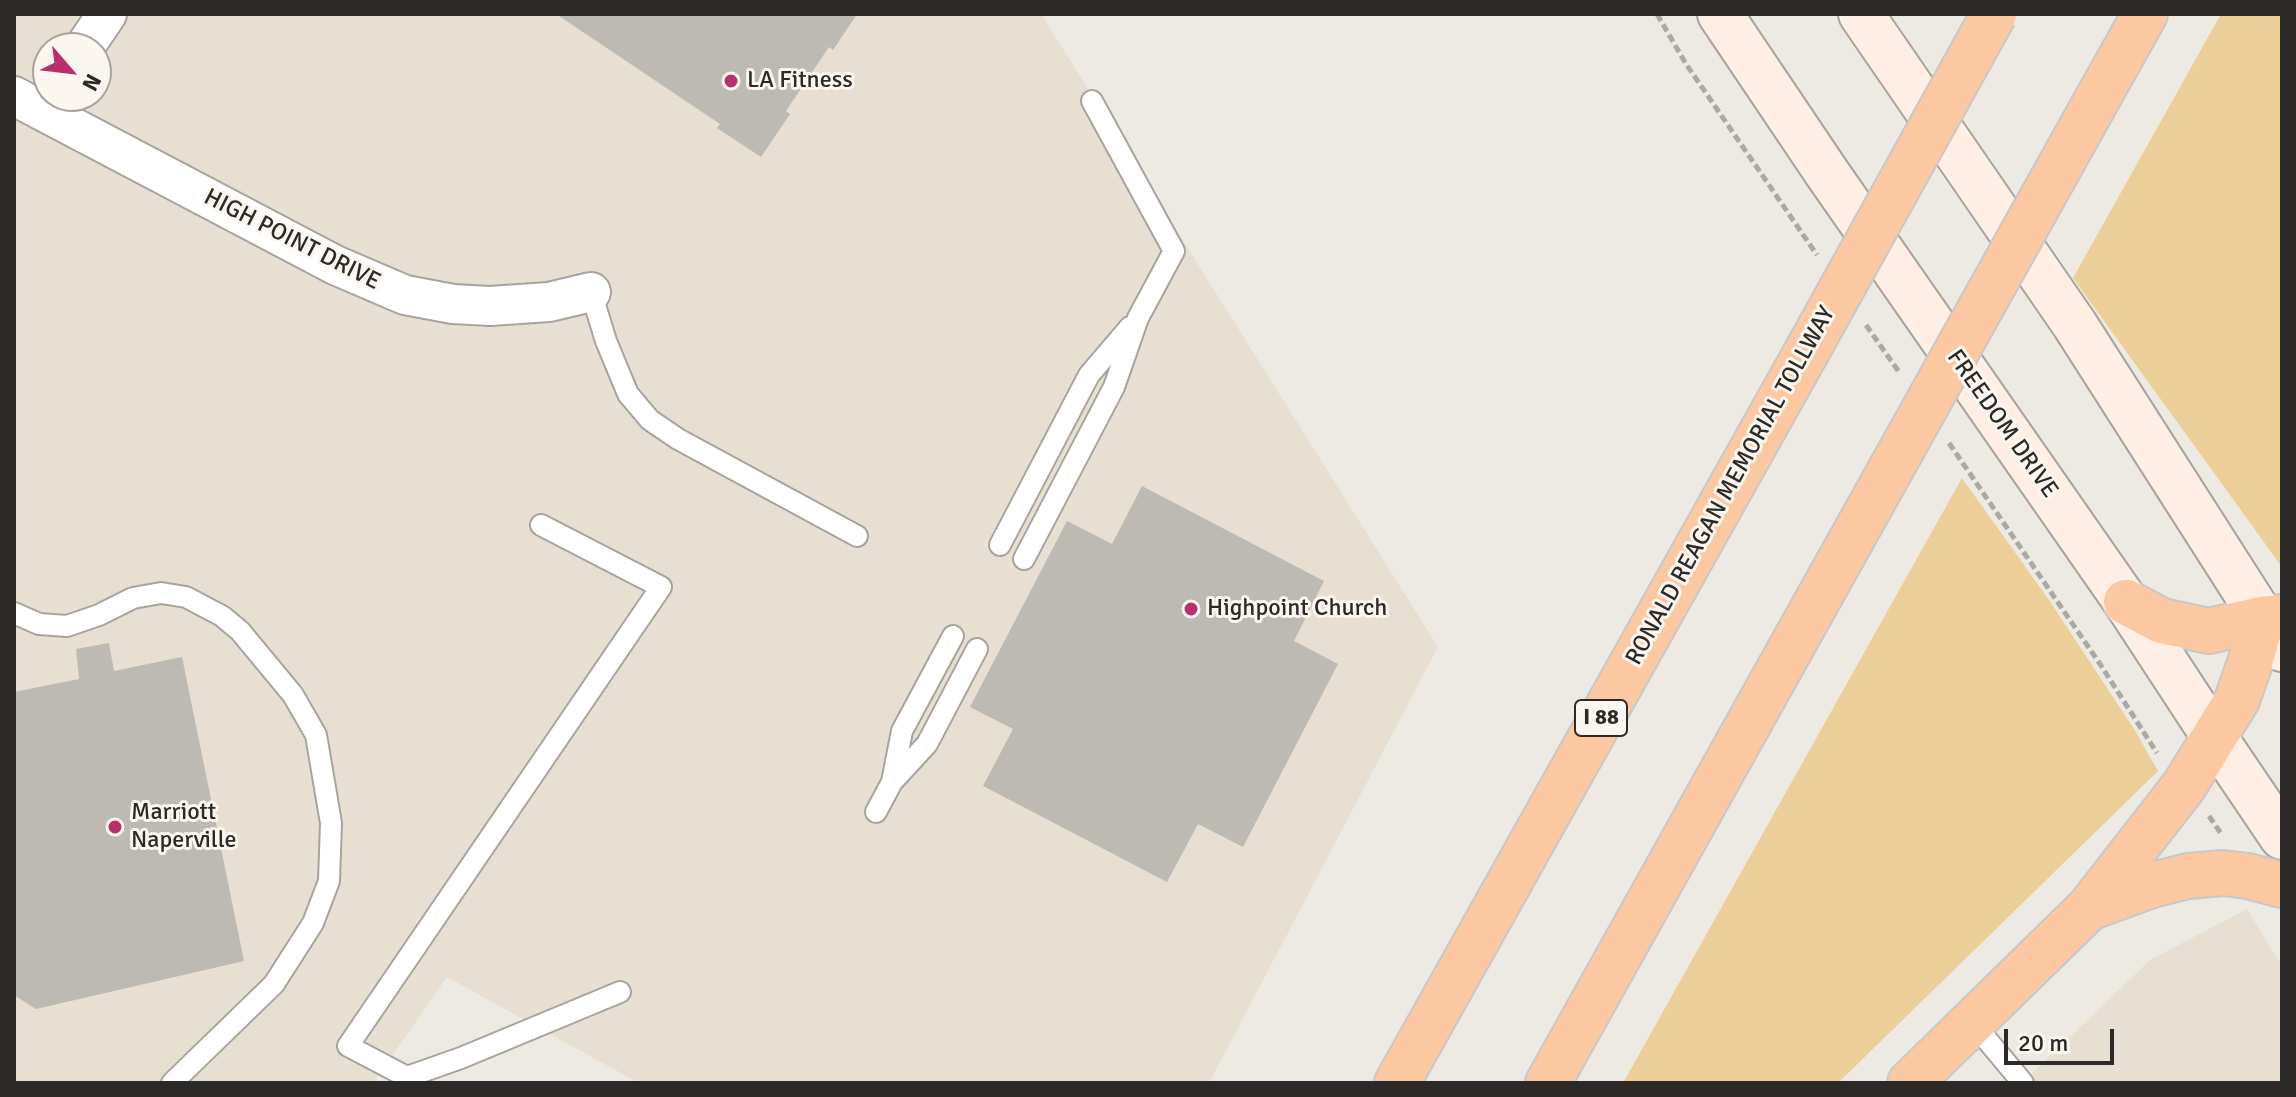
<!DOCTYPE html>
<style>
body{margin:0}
#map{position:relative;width:2296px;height:1097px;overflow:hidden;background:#edeae3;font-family:Signika,sans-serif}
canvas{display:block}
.frame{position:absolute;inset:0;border:16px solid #2c2a28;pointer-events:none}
.north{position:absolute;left:32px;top:32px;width:80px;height:80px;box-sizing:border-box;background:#fbf7f0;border:2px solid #a8a5a0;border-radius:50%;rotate:118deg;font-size:22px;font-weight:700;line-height:32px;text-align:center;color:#2c2a28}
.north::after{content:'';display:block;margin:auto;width:28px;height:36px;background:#b92f6b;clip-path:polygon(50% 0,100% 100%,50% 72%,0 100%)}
.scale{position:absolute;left:2004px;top:1029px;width:110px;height:36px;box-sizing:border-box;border:4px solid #2c2a28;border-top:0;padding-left:10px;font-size:24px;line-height:28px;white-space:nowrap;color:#2c2a28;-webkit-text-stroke:6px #fbf7f0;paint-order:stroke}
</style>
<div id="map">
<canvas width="2296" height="1097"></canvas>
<div class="frame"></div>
<div class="north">N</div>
<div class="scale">20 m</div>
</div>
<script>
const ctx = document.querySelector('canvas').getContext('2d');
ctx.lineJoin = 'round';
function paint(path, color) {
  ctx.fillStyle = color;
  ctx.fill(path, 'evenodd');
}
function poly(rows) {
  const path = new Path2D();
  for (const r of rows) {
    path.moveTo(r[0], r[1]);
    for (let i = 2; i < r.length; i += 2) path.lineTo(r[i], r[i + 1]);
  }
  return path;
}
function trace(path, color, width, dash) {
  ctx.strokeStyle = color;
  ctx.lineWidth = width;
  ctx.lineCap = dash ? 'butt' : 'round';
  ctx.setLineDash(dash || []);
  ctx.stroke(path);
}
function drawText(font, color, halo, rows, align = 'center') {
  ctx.font = font + ' Signika,sans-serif';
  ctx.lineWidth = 6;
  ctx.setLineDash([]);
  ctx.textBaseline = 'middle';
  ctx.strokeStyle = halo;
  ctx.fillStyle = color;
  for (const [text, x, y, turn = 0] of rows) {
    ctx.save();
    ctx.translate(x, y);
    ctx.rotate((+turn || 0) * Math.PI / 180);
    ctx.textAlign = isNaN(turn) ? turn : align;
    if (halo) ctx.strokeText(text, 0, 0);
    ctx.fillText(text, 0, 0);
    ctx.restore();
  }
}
const built = poly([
 [14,14,1041,14,1438,647,1209,1083,639,1083,447,977,373,1083,14,1083],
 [48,48,96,48,96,96,48,96],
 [2247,909,2282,966,2282,1083,2022,1083,2150,960]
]);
const green = poly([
 [2221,14,2282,14,2282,567,2073,278],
 [1962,478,2051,603,2134,729,2158,771,1838,1083,1623,1083]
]);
const building = poly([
 [556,14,857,14,833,50,829,47,786,111,790,114,761,157,717,128,720,124],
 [1142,486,1324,581,1294,641,1338,664,1243,847,1198,824,1167,882,983,786,1013,729,970,707,1067,521,1112,544],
 [109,643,114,671,182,657,244,961,36,1009,14,995,14,692,79,679,76,649]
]);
const path = poly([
 [1657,14,1686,64,1817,255],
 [1866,325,1899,372],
 [1949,443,2100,664,2157,753],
 [2209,816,2222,835]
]);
const lane = poly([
 [591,292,606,341,628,394,650,420,678,439,857,536],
 [541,525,661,587,348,1046,407,1077,461,1058,620,992],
 [1000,545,1089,375,1130,327],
 [1024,559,1114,387,1138,318,1174,251,1092,101],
 [14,613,39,624,67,626,99,615,133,598,161,593,186,597,222,616,240,631,293,695,316,735,331,823,329,881,313,923,274,984,172,1083],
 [892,782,902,731,953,636],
 [876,812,892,782,927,744,977,649],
 [1972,1022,2023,1083]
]);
const street = poly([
 [84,48,107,14],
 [14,96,335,265,405,295,453,304,490,306,549,302,591,292]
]);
const secondary = poly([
 [1720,14,1827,173,2126,602,2215,738,2282,837],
 [1861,14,2075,325,2282,649]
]);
const highway = poly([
 [2094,105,2145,14],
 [2126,602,2162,621,2209,631,2262,619,2282,617],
 [2089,908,2152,885,2188,876,2223,873,2248,876,2282,885],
 [1397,1083,1806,353],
 [1548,1083,1887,476],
 [1910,1083,2089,908,2184,786,2237,700,2250,663,2262,619]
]);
const highwayBridge = poly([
 [1806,353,1994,14],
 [1887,476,2094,105]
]);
const markers = [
 [731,81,8,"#b92f6b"],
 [1191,609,8,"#b92f6b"],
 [115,827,8,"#b92f6b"]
];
const shields = [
 [1601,718,52]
];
const shieldNames = [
 ["I 88",1601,718]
];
const poiNames = [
 ["LA Fitness",747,81],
 ["Highpoint Church",1207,609],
 ["Marriott",131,813],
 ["Naperville",131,841]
];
const streetNames = [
 ["HIGH POINT DRIVE",292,240,27],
 ["FREEDOM DRIVE",2002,424,55],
 ["RONALD REAGAN MEMORIAL TOLLWAY",1731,486,-61]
];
paint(built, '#e7dfd2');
paint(green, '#ebce98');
paint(building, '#bdbab3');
trace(lane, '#a7a49d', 24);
trace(street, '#a7a49d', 42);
trace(secondary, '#a7a49d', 48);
trace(highway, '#c8c8c7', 48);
trace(path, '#aba9a3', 5, [8, 4]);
trace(lane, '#fff', 20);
trace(street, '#fff', 38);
trace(secondary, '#feeee3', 44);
trace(highway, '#fbc8a1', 44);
trace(highwayBridge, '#c8c8c7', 48, []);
trace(highwayBridge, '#fbc8a1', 44);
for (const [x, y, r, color] of markers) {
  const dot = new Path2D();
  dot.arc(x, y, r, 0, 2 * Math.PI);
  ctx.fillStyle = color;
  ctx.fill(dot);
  trace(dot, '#fbf7f0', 3);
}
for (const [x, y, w] of shields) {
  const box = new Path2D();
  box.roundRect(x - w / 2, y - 18, w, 36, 6);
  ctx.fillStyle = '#fbf7f0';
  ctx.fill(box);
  trace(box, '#2c2a28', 2);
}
drawText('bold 22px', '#2c2a28', null, shieldNames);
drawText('24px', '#2c2a28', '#fbf7f0', poiNames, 'left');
drawText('24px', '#2c2a28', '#fbf7f0', streetNames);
</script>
